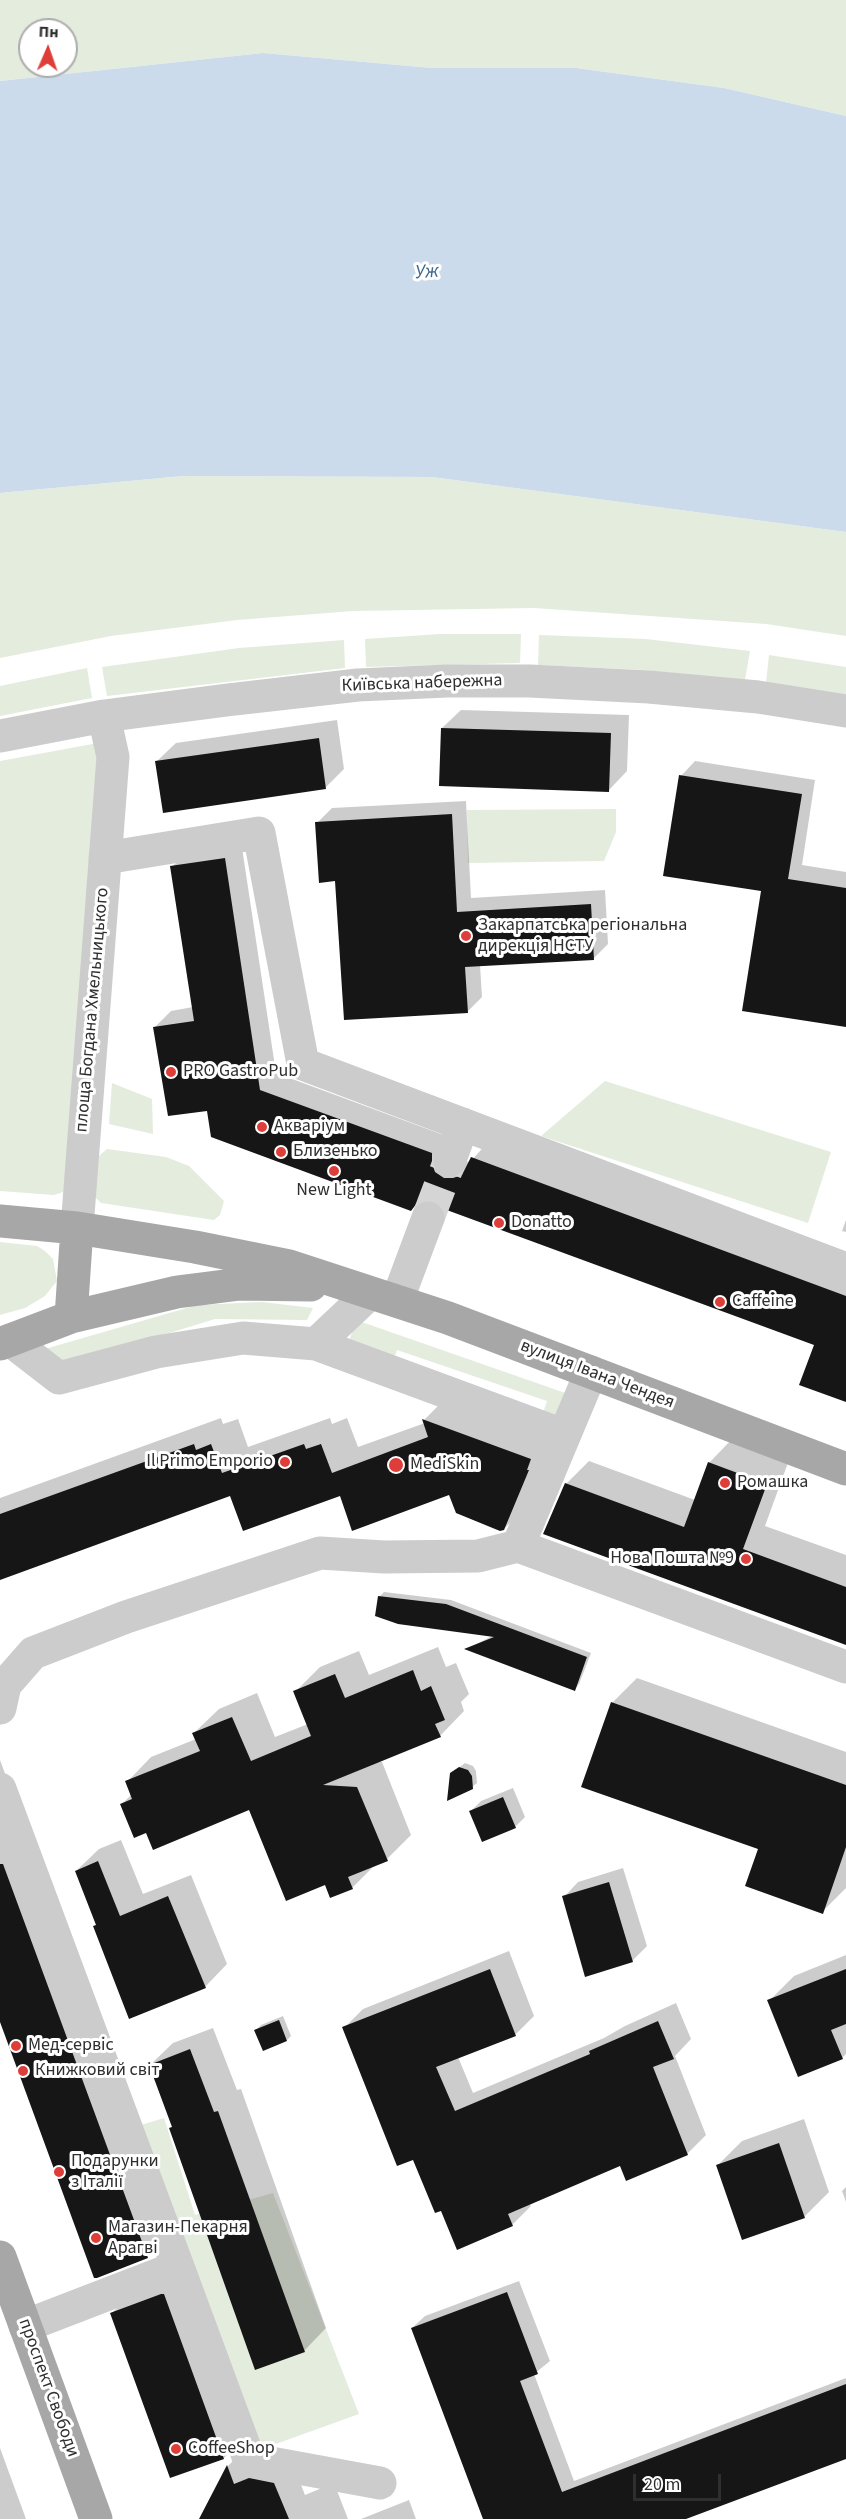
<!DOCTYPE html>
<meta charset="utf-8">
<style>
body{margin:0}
#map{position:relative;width:846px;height:2519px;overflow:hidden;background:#fff;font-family:"Source Sans 3",sans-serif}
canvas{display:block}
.north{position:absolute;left:18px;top:18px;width:60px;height:60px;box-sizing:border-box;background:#fff;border:2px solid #acacac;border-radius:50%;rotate:2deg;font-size:16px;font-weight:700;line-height:24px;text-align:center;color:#2f2f2f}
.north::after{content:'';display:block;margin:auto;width:21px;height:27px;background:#de3e39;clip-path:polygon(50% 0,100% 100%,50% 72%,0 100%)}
.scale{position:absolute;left:633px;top:2474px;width:88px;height:27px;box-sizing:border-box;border:3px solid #2f2f2f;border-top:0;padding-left:8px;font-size:18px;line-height:21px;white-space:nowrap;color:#2f2f2f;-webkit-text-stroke:4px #fff;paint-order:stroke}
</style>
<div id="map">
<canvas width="846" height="2519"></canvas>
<div class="north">Пн</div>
<div class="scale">20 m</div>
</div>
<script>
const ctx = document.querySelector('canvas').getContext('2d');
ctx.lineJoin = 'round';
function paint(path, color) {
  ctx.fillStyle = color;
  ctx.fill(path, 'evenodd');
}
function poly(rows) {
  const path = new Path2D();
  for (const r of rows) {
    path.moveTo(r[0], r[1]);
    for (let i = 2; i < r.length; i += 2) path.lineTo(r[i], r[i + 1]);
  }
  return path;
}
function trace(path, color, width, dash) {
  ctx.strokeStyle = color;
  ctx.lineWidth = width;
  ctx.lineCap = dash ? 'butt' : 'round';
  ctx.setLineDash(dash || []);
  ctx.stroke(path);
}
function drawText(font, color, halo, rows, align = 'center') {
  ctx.font = font + ' "Source Sans 3",sans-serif';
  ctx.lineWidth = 6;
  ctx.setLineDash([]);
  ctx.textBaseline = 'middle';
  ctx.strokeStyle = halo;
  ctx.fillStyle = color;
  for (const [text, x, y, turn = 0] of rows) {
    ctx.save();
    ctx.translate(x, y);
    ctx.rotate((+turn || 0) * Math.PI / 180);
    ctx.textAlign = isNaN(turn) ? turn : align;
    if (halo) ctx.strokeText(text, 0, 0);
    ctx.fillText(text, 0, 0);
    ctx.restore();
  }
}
const green = poly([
 [0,0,846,0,846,116,724,88,576,68,432,68,263,53,0,81],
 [30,30,66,30,66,66,30,66],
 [183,476,432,477,846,532,846,636,766,624,534,608,353,611,237,620,111,636,0,658,0,493],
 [440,634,521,634,520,663,366,667,365,639],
 [539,635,646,639,750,651,745,680,644,670,538,665],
 [344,640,345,668,107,696,102,667,239,648],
 [769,655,846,667,846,695,766,683],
 [87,668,92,698,0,716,0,686],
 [98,743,66,1183,63,1192,54,1195,0,1191,0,761],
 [616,809,616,832,604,861,468,863,467,810],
 [605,1081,831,1152,808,1223,541,1136],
 [112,1083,152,1099,153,1134,109,1124],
 [107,1149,166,1157,189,1166,224,1201,220,1215,214,1220,101,1203,94,1196,99,1156],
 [0,1242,37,1246,45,1251,53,1259,57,1281,45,1296,25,1308,0,1315],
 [262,1302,313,1308,307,1320,215,1319,56,1368,38,1351,197,1305],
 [356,1320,571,1395,562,1423,542,1416,547,1401,397,1350,392,1365,346,1350],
 [164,2118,195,2215,273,2193,359,2414,259,2450,141,2125]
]);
const water = poly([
 [263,53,432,68,576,68,724,88,846,116,846,532,432,477,183,476,0,493,0,81]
]);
const shadow = poly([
 [461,710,629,715,627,771,609,790,442,728],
 [337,720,344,769,325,788,157,761,176,743],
 [695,761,815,780,802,865,846,872,846,1025,763,890,681,776],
 [466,801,471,898,605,890,608,944,594,958,480,965,482,997,467,1012,337,880,317,823,332,808],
 [241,841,276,1073,449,1137,462,1161,470,1162,489,1141,846,1275,846,1401,816,1345,209,1110,154,1028,171,1011,193,1007,172,867,189,850],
 [846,1220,846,1232,842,1231],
 [450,1394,556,1433,530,1502,504,1529,450,1493,231,1494,0,1578,0,1498,221,1418,223,1424,238,1419,248,1447,330,1418,332,1424,347,1418,358,1447,425,1423,424,1420],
 [732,1439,789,1460,765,1526,846,1555,846,1644,566,1484,589,1461,695,1500,709,1463],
 [384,1592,451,1600,591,1653,579,1684,575,1689,467,1649,494,1635,379,1597],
 [438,1647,446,1667,456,1663,469,1694,461,1702,464,1711,440,1736,376,1762,382,1762,411,1835,387,1859,376,1864,352,1888,326,1883,250,1808,147,1831,122,1804,132,1794,127,1782,151,1757,196,1739,194,1733,219,1709,257,1693,275,1737,308,1724,295,1692,320,1667,359,1651,369,1675],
 [637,1678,846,1752,846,1888,822,1912,612,1703],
 [0,1760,174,2231,147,2257,0,2018],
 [465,1763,473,1766,476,1771,477,1783,472,1787,451,1774],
 [513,1788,525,1817,515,1827,471,1811,481,1801],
 [121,1840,143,1894,191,1875,227,1964,205,1987,97,1925,76,1871,99,1849],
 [623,1868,647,1946,632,1961,564,1897,578,1882],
 [509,1951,534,2016,516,2034,458,2057,473,2093,604,2038,625,2026,676,2003,691,2039,675,2056,706,2135,687,2154,621,2164,529,2203,531,2206,512,2225,442,2209,344,2028,363,2009],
 [846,1955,846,2054,842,2058,769,2001,794,1976],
 [283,2016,291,2036,287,2040,256,2030,261,2025],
 [213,2028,237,2090,241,2089,326,2328,304,2351,170,2128,173,2126,150,2065,173,2043],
 [804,2119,829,2192,804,2217,717,2166,742,2141],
 [846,2187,846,2202,842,2191],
 [181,2276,242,2439,224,2458,171,2477,111,2314,130,2295],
 [519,2281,550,2361,534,2374,574,2481,846,2378,846,2457,681,2519,485,2519,412,2328,425,2316],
 [0,2448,26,2519,0,2519],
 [246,2448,293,2464,305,2495,334,2483,348,2519,201,2519,228,2466],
 [409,2500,416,2519,361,2519]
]);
const building = poly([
 [441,728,611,733,609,792,439,786],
 [319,738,326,789,163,813,155,761],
 [679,775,802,794,788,879,846,888,846,1027,742,1011,761,891,663,876],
 [452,814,457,912,591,904,594,960,465,967,468,1013,344,1020,335,881,319,883,315,822],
 [225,858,260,1090,432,1153,432,1163,435,1172,444,1178,453,1178,462,1175,471,1157,846,1296,846,1402,799,1385,814,1345,444,1209,434,1200,425,1199,417,1203,411,1211,211,1137,207,1111,168,1116,153,1027,194,1021,170,866],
 [422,1419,531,1459,527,1470,529,1470,504,1530,500,1531,456,1513,449,1495,352,1531,340,1496,243,1531,230,1496,0,1580,0,1514,194,1444,196,1450,211,1444,222,1473,304,1444,306,1449,321,1444,332,1473,428,1437],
 [708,1462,767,1484,743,1549,846,1587,846,1645,543,1534,565,1483,684,1527],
 [378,1596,446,1604,587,1657,575,1691,464,1649,494,1637,398,1624,375,1616],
 [413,1670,421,1691,431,1686,445,1720,435,1724,441,1737,323,1785,357,1787,388,1861,348,1877,353,1889,330,1898,325,1885,286,1901,249,1810,153,1850,146,1833,134,1838,120,1804,132,1799,125,1781,200,1751,192,1733,232,1717,251,1761,311,1736,293,1691,335,1674,345,1698],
 [611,1702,846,1785,846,1847,823,1914,745,1886,758,1849,581,1787],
 [459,1767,468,1770,472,1776,473,1789,447,1801,450,1773],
 [503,1797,516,1828,482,1842,469,1811],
 [98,1861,120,1916,168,1896,206,1988,129,2019,93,1926,96,1925,75,1871],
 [0,1864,3,1864,148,2258,97,2278,94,2278,0,2022],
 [609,1882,633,1962,585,1977,562,1896],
 [490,1969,516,2036,436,2067,455,2111,590,2054,589,2051,605,2044,658,2021,674,2059,653,2067,688,2155,626,2181,620,2166,508,2214,513,2226,457,2250,441,2211,435,2213,413,2160,397,2166,342,2027],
 [846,1969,846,2024,831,2030,843,2059,798,2077,767,2000],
 [279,2020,287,2041,263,2051,254,2030],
 [190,2049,214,2112,218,2111,305,2352,255,2370,169,2128,172,2127,149,2065],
 [779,2143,805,2218,742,2240,716,2165],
 [507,2292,538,2374,520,2381,562,2492,846,2384,846,2459,686,2519,483,2519,411,2328],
 [161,2294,164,2294,224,2459,170,2478,110,2313],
 [227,2465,234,2484,249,2478,274,2483,289,2519,199,2519]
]);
const minorTunnel = poly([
 [428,1218,450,1160]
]);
const minor = poly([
 [0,736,104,716,227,700,358,685,447,681,530,681,649,687,758,697,846,711],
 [105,858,259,833,303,1064,846,1269],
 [450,1160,463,1124],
 [77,1228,113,757,104,716],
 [397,1301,428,1218],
 [10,1340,59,1378,156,1352,243,1338,316,1344,370,1293],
 [316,1344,563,1435],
 [518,1546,846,1667],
 [0,1708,5,1685,33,1653,126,1617,320,1553,384,1557,478,1556,518,1546,591,1372],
 [0,1789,178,2267],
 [25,2326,178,2267,249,2459,380,2483]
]);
const major = poly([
 [0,1221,77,1228,195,1247,289,1266,448,1318,846,1469],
 [71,1317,77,1228],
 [0,1344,71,1317,177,1292,240,1284,311,1285],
 [0,2257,96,2519]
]);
const markers = [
 [466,936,6,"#de3e39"],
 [171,1072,6,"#de3e39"],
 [262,1127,6,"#de3e39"],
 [281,1152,6,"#de3e39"],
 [334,1171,6,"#de3e39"],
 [499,1223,6,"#de3e39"],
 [720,1302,6,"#de3e39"],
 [285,1462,6,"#de3e39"],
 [396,1465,8,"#de3e39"],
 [725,1483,6,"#de3e39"],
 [746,1559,6,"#de3e39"],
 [16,2046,6,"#de3e39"],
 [23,2071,6,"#de3e39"],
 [59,2172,6,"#de3e39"],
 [96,2238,6,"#de3e39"],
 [176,2449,6,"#de3e39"]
];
const streetNames = [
 ["Київська набережна",422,684,-2],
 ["площа Богдана Хмельницького",93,1010,-85],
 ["вулиця Івана Чендея",597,1375,21],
 ["проспект Свободи",48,2388,70]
];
const poiNames = [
 ["Закарпатська регіональна",478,926],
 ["дирекція НСТУ",478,947],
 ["PRO GastroPub",183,1072],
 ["Акваріум",274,1127],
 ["Близенько",293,1152],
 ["New Light",334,1191,"center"],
 ["Donatto",511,1223],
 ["Caffeine",732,1302],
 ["Il Primo Emporio",273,1462,"right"],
 ["MediSkin",410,1465],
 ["Ромашка",737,1483],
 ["Нова Пошта №9",734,1559,"right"],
 ["Мед-сервіс",28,2046],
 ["Книжковий світ",35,2071],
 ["Подарунки",71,2162],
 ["з Італії",71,2183],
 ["Магазин-Пекарня",108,2228],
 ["Арагві",108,2249],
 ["CoffeeShop",188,2449]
];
const waterNames = [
 ["Уж",427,273,-4]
];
paint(green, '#e4ecde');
paint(water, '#cbdbeb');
paint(shadow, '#0003');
paint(building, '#161616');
trace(minorTunnel, '#d5d5d5', 33, [33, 16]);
trace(minor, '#ccc', 33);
trace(major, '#a7a7a7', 33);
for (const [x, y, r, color] of markers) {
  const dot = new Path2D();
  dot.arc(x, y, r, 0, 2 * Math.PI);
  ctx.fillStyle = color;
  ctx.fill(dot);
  trace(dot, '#fff', 2);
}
drawText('18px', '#2f2f2f', '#fff', streetNames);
drawText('18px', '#2f2f2f', '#fff', poiNames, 'left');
drawText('italic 20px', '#40688e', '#fff', waterNames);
</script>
